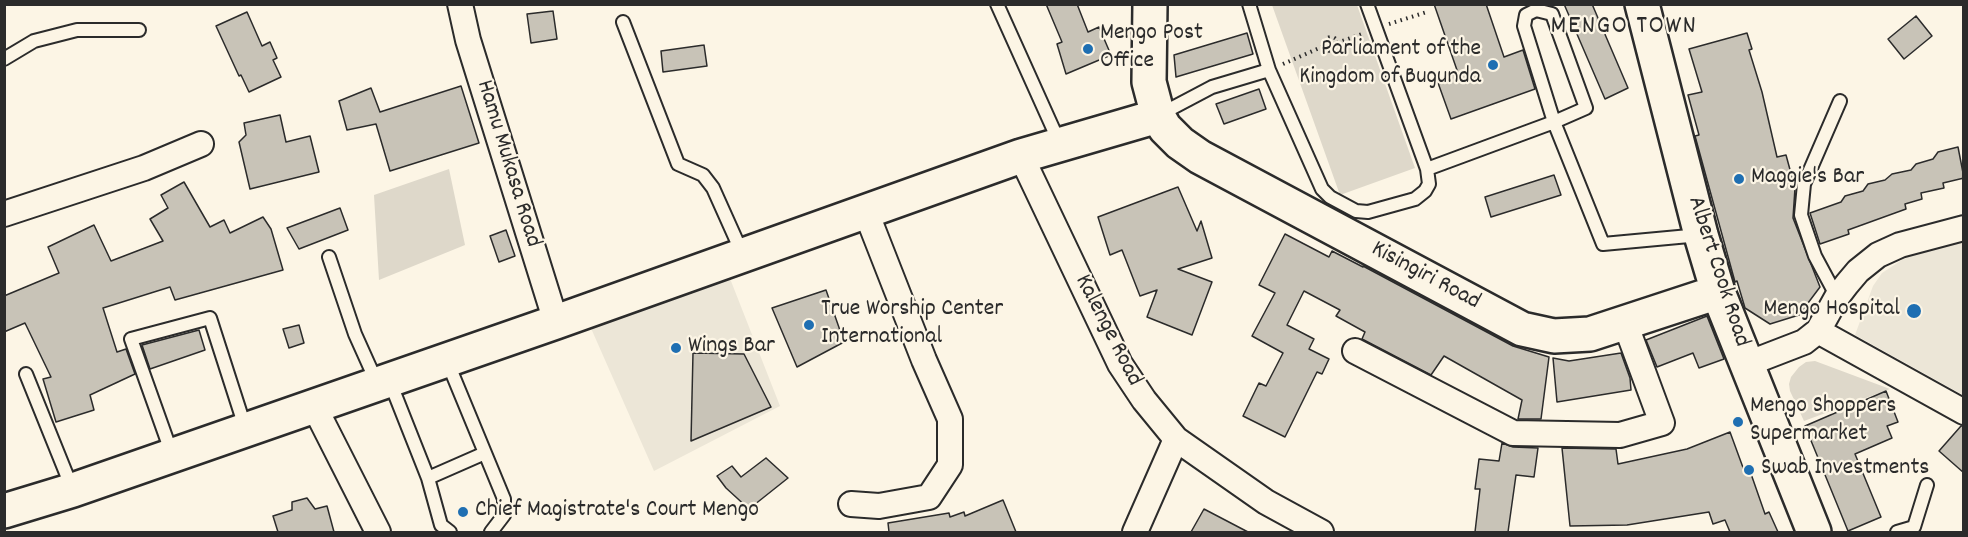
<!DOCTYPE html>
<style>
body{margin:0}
#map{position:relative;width:1968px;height:537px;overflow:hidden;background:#fcf5e5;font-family:Dekko,sans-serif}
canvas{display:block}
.frame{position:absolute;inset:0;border:6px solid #2b2b2b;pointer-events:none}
</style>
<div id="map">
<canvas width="1968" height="537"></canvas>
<div class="frame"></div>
</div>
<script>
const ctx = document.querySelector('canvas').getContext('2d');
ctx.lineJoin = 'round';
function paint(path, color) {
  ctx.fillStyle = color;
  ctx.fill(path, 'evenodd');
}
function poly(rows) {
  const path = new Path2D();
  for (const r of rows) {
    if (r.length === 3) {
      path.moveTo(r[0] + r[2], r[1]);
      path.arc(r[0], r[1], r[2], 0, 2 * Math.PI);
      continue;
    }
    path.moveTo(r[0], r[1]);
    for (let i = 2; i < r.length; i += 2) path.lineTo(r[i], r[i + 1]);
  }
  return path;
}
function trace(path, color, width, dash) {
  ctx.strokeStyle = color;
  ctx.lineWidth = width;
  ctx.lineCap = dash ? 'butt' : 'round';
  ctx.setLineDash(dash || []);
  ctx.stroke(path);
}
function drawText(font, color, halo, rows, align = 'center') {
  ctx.font = font + ' Dekko,sans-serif';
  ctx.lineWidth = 4.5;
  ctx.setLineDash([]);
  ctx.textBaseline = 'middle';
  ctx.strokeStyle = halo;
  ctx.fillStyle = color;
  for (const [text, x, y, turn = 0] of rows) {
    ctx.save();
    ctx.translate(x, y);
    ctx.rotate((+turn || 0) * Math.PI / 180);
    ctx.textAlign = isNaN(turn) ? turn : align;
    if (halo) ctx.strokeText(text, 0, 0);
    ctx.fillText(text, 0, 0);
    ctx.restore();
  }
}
const built = poly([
 [1963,240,1963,395,1855,335,1873,286,1882,273,1911,254],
 [729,276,780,406,654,471,590,326]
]);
const green = poly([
 [1272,5,1357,5,1415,168,1340,195],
 [449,169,465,245,379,280,374,195],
 [1815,361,1890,389,1804,421,1790,391,1789,384,1791,377,1799,367,1806,362]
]);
const building = poly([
 [1046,4,1077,4,1088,32,1099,27,1111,55,1066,74,1057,44,1062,42,1046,4],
 [1434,4,1486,4,1504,57,1523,50,1535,89,1451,119,1437,80,1458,73,1434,4],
 [1564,4,1592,4,1628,88,1605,99,1564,4],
 [553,11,557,39,531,43,527,14,553,11],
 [247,12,262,46,270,42,277,58,273,60,281,77,249,92,241,75,239,76,216,26,247,12],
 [1916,16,1932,36,1904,59,1888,39,1916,16],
 [1247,33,1253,54,1176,77,1174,55,1247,33],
 [1747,33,1752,49,1749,50,1762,92,1777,157,1786,155,1795,188,1793,218,1820,287,1799,315,1770,324,1745,308,1737,281,1735,282,1695,136,1699,135,1688,95,1702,92,1689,49,1747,33],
 [704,45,707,66,663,72,661,51,704,45],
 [461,86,479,143,390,171,376,124,347,130,339,101,371,88,380,112,461,86],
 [1259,89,1266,109,1224,124,1216,104,1259,89],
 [280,115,286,142,310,136,319,172,250,189,239,142,246,135,244,123,280,115],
 [1958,147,1964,178,1943,183,1944,188,1921,193,1922,199,1905,204,1906,209,1848,230,1849,234,1820,244,1810,213,1841,202,1845,196,1863,191,1868,184,1885,180,1892,174,1911,170,1916,164,1933,159,1938,152,1958,147],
 [1554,175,1561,195,1491,217,1485,197,1554,175],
 [184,182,210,227,224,220,230,233,263,217,271,229,283,270,175,300,170,287,103,308,117,352,126,349,135,374,90,395,94,410,56,422,43,379,51,377,25,323,4,332,4,296,59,273,48,247,94,225,111,261,163,241,150,219,168,208,161,195,184,182],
 [1178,187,1197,231,1201,221,1212,258,1178,269,1212,282,1192,335,1147,317,1157,290,1140,296,1122,250,1110,255,1098,217,1178,187],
 [340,208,348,230,299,249,287,228,340,208],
 [506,230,515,256,499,262,490,236,506,230],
 [1285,234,1329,257,1332,251,1363,267,1363,266,1513,346,1549,357,1541,419,1518,419,1522,400,1444,356,1431,375,1362,339,1365,332,1336,316,1340,310,1304,291,1287,325,1314,339,1309,349,1329,359,1322,374,1317,372,1285,437,1243,416,1259,383,1266,386,1283,353,1252,336,1275,293,1259,285,1285,234],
 [826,290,844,342,797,367,772,308,826,290],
 [1707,316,1724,359,1699,368,1693,353,1657,367,1646,340,1707,316],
 [299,325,304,343,289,348,283,329,299,325],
 [199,330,205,350,150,369,142,345,199,330],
 [693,353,744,354,771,407,691,441,693,353],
 [1621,353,1630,378,1631,390,1557,402,1553,358,1569,361,1621,353],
 [1886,391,1898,422,1887,426,1892,438,1855,454,1881,517,1848,531,1805,426,1886,391],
 [1961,426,1964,426,1964,473,1939,451,1961,426],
 [1730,432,1745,473,1750,471,1765,514,1769,512,1778,532,1730,532,1725,520,1713,524,1709,512,1627,525,1570,526,1562,448,1616,449,1618,464,1687,449,1730,432],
 [1502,443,1513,447,1538,448,1534,477,1516,475,1508,532,1475,532,1480,489,1475,489,1479,459,1499,461,1502,443],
 [766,458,788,478,749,509,726,488,717,476,732,466,741,477,766,458],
 [307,498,315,509,327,506,334,532,278,532,273,516,292,510,292,502,307,498],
 [1003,500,1016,532,889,532,888,523,949,513,950,517,964,512,965,516,1003,500],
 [1204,509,1248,532,1191,532,1204,509]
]);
const path = poly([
 [1389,24,1427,12],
 [1331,44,7],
 [1337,43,1362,34],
 [1283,64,1324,46]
]);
const lane = poly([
 [997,4,1060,144],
 [1249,4,1269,70,1322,189,1330,197,1356,211,1368,212,1415,199,1425,191,1429,184,1427,169,1367,4],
 [623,22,678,164,703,175,713,188,743,255],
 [4,59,34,41,77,30,139,30],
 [1159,115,1212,87,1269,70],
 [1427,169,1554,122,1586,108,1552,14,1536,10,1526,15,1524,26,1554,122,1603,244,1700,235],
 [329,257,355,334,377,383],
 [1837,297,1815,256,1801,215,1804,184,1840,101],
 [447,361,504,499,504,515,491,532],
 [26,374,72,488],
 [390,382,428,478,441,525,450,532],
 [172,454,131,339,210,318,246,430],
 [428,478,485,453],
 [1897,532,1914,527,1927,485]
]);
const street = poly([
 [460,4,468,40,556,322],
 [1021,156,1120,364,1144,400,1176,439,1266,502,1321,532],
 [4,214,144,168,201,144],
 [1818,331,1964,412],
 [1355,351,1513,433,1620,435,1662,423,1625,323],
 [1747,364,1804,342,1818,331,1837,297,1847,284,1858,271,1878,255,1900,245,1964,228],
 [314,406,378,532],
 [851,504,879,506,929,497,950,465,950,419,924,360,866,212],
 [1135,532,1176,439]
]);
const secondary = poly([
 [1150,4,1149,82,1158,116,1165,128,1180,143,1200,157,1522,329,1554,336,1590,334,1718,292],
 [1642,4,1701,235,1718,292,1814,532],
 [4,511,73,490,556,322,1021,156,1158,116]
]);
const markers = [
 [1088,49,6,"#1f6fb2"],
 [1493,65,6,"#1f6fb2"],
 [1739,179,6,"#1f6fb2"],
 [1914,311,8,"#1f6fb2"],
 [809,325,6,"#1f6fb2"],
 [676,348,6,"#1f6fb2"],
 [1738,422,6,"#1f6fb2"],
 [1749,470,6,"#1f6fb2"],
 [463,512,6,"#1f6fb2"]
];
const poiNames = [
 ["Mengo Post",1100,35],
 ["Office",1100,63],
 ["Parliament of the",1481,51,"right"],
 ["Kingdom of Bugunda",1481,79,"right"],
 ["Maggie's Bar",1751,179],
 ["True Worship Center",821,311],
 ["International",821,339],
 ["Mengo Hospital",1900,311,"right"],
 ["Wings Bar",688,348],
 ["Mengo Shoppers",1750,408],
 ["Supermarket",1750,436],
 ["Swab Investments",1761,470],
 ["Chief Magistrate's Court Mengo",475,512]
];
const streetNames = [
 ["Hamu Mukasa Road",507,164,73],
 ["Albert Cook Road",1717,272,72],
 ["Kisingiri Road",1425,277,28],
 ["Kalenge Road",1107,331,63]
];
const quarterNames = [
 ["MENGO TOWN",1624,28]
];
paint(built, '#ece6d7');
paint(green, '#ded8ca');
paint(building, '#c8c3b7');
trace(building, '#2b2b2b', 1.5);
trace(lane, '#2b2b2b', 16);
trace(street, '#2b2b2b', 28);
trace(secondary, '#2b2b2b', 38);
trace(path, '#2b2b2b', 4, [1.5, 4.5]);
trace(lane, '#fcf5e5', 12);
trace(street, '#fcf5e5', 24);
trace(secondary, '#fcf5e5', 33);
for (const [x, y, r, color] of markers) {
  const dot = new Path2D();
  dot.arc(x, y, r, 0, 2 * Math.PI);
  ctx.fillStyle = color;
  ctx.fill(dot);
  trace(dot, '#fcf5e5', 2);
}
drawText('24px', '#2b2b2b', '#fcf5e5', poiNames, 'left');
drawText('24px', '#2b2b2b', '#fcf5e5', streetNames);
ctx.letterSpacing = '1.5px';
drawText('27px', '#2b2b2b', '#fcf5e5', quarterNames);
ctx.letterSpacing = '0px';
</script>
